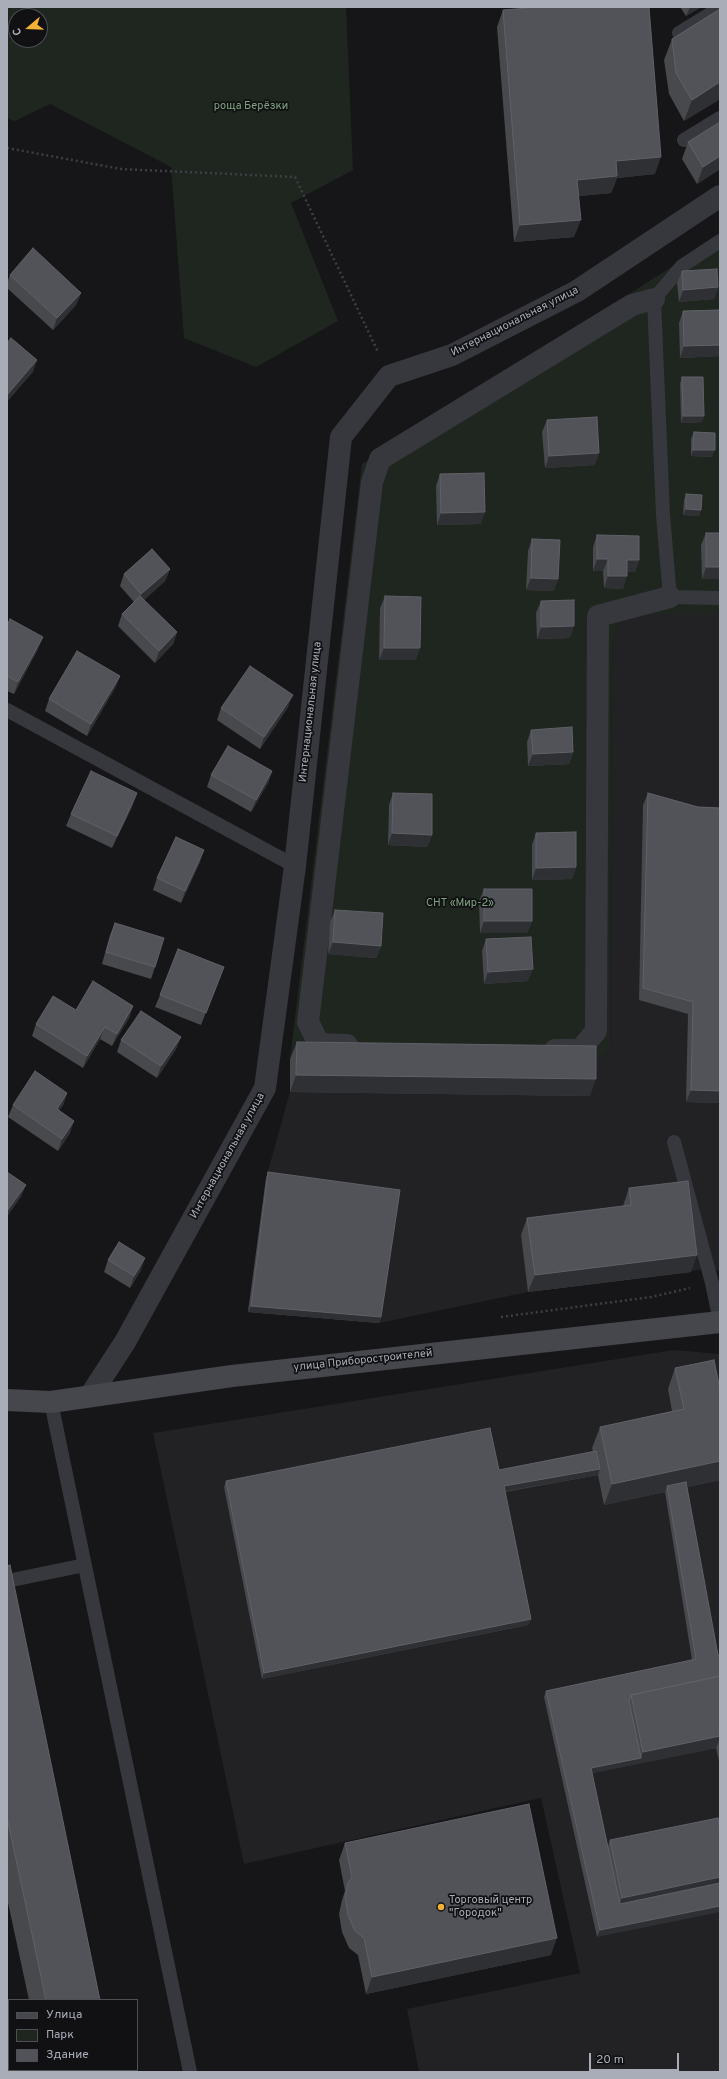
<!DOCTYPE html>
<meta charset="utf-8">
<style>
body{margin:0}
#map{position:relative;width:727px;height:2079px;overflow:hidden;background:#161618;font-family:Overpass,sans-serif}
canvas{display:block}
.frame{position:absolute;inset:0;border:8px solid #a8adb8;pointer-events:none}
.legend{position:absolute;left:8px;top:1999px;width:130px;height:72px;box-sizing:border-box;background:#111113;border:1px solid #4d4f55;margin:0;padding:5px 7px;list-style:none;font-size:12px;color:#a8adb8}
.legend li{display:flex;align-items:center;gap:8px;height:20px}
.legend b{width:20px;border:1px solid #4d4f55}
.north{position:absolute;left:8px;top:8px;width:40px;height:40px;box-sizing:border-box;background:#111113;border:1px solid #4d4f55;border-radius:50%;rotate:251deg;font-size:11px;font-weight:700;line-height:16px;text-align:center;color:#a8adb8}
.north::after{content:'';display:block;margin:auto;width:14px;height:18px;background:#f2b134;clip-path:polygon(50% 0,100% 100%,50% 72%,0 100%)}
.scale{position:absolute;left:589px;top:2053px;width:90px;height:18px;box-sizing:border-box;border:2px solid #a8adb8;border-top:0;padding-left:5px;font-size:12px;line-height:14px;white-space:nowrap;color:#a8adb8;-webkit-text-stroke:3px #111113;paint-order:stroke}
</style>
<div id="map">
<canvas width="727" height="2079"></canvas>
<div class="frame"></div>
<ul class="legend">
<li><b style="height:5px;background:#45474d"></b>Улица</li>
<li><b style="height:11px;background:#1e261f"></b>Парк</li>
<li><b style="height:11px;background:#525359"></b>Здание</li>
</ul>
<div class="north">С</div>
<div class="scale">20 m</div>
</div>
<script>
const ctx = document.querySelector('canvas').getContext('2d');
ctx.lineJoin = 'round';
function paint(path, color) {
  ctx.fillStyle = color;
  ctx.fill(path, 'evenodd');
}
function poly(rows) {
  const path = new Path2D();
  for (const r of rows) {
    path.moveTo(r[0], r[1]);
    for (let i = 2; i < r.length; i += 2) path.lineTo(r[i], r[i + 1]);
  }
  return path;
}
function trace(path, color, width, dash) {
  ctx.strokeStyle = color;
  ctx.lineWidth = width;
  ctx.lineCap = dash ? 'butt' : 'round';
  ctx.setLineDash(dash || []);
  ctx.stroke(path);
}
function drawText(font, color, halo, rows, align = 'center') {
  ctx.font = font + ' Overpass,sans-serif';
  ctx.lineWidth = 3.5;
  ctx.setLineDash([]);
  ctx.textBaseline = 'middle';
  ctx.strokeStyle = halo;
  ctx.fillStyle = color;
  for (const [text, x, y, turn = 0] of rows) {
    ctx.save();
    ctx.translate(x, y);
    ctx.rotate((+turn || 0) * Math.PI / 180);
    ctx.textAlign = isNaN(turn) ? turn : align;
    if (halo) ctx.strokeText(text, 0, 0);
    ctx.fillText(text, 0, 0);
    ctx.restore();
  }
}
const built = poly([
 [643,614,720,614,720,1271,708,1269,528,1292,379,1323,248,1312,266,1178,290,1092,290,1059,590,1063,610,1052,612,643,620,622],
 [674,1350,720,1354,720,2072,419,2072,407,2009,580,1973,541,1798,244,1864,153,1433]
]);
const green = poly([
 [7,7,346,7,353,170,291,203,338,321,256,367,184,338,171,167,50,104,15,121,7,118],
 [16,16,40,16,40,40,16,40],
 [720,236,720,614,643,614,620,622,612,643,610,1052,590,1063,290,1059,362,464]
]);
const path = poly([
 [7,148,121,169,295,177,378,352],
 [501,1317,651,1297,690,1288]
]);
const lane = poly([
 [679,33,720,8],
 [684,140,720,118],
 [720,241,682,266,654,299,663,515,670,597,720,598],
 [7,710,295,866],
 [674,1142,712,1283,720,1321],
 [51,1402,190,2072],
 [7,1581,85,1565]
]);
const street = poly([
 [347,1045,319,1044,308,1022,372,482,380,459,632,305,654,299],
 [555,1050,580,1050,596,1031,598,616,670,597],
 [90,1396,125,1342,265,1088,295,866,341,437,389,376,452,355,577,291,720,196]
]);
const secondary = poly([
 [7,1400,51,1402,232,1376,720,1322]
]);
const wall = poly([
 [680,7,701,7,686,16],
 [503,10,655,174,617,178,611,193,578,196,574,237,514,242,497,27],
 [672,39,720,99,684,121,669,94,664,60],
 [720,122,720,169,697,184,682,159,688,142],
 [682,271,718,287,714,299,679,302,677,283],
 [10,275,81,293,76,305,53,330,7,288,7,283],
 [720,310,720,356,680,358,679,323,683,311],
 [682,377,702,422,681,423,680,383],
 [547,420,595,465,545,468,542,432],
 [694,432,712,457,691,456,691,439],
 [440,474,481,524,437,525,436,486],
 [686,494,701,510,699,516,683,515,684,500],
 [706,533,720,533,720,579,702,579,701,545],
 [597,535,639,560,635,572,627,572,623,589,604,588,603,571,593,571,593,547],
 [532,539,554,591,526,590,528,551],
 [170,569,165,581,144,600,177,632,173,644,155,663,118,626,122,614,134,602,120,586,124,574],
 [385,596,416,660,379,660,380,608],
 [541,601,570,638,537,639,536,613],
 [7,626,38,649,14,694,7,691],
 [120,676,115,688,87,736,45,711,49,699],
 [288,707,260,749,217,720,221,708],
 [531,730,573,752,569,764,528,766,527,742],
 [272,771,268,783,251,812,207,787,211,775],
 [393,793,432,835,427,847,388,845,389,805],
 [648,793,698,807,720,808,720,1103,686,1102,688,1014,639,1000,643,805],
 [133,805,112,848,66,826,71,814],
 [536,833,576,867,572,879,532,880,532,845],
 [200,862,181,903,153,890,157,878],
 [484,889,532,921,527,933,480,933,479,901],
 [335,910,381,946,376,958,328,954,330,922],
 [115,923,155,967,151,979,102,964,110,935],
 [486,939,528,981,484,984,482,951],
 [219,979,201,1025,155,1007,160,995],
 [133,1006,129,1018,112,1046,100,1039,83,1068,32,1036,36,1024,76,1010],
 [181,1037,176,1049,157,1078,117,1052,121,1040],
 [297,1042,590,1096,290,1092,290,1059],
 [67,1093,63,1105,59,1110,70,1133,58,1151,8,1117,13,1105],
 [268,1172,381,1317,379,1323,248,1312,266,1178],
 [629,1188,691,1272,528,1292,521,1235,527,1218,623,1206],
 [108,1260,141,1270,130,1288,104,1272],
 [675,1368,720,1480,687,1487,718,1655,720,1655,720,1765,716,1748,592,1773,608,1846,610,1840,718,1818,597,1937,544,1697,546,1691,692,1660,665,1492,604,1505,598,1475,505,1492,531,1619,528,1625,262,1679,224,1487,226,1481,499,1470,593,1452,592,1448,600,1427,672,1411,668,1389],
 [7,1566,100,2000,29,2000,7,1898],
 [345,1843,551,1955,366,1994,358,1955,349,1948,342,1932,339,1914,342,1900,345,1891,339,1860]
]);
const shadedWall = poly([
 [690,7,701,7,686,16],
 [720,82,720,99,684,121,692,100],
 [720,156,720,169,697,184,703,167],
 [661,157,655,174,617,178,611,193,571,197,577,180,616,161],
 [581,220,574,237,514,242,520,225],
 [718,287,714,299,679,302,683,290],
 [81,293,76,305,53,330,57,318],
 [720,345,720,356,680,358,684,346],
 [37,360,33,372,7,402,7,395],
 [683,416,704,416,702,422,681,423],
 [693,450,715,450,712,457,691,456],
 [599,453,595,465,545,468,549,456],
 [686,509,701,510,699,516,683,515],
 [485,512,481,524,437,525,441,513],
 [597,559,608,559,603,571,593,571],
 [627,560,639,560,635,572,623,572],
 [706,567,720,567,720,579,702,579],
 [170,569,165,581,137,606,141,594],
 [608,576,627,576,623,589,604,588],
 [531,578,558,579,554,591,526,590],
 [574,626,570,638,537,639,541,627],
 [177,632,173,644,155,663,159,651],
 [43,637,38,649,14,694,18,682],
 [384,648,420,648,416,660,379,660],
 [120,676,115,688,87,736,91,724],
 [293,695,288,707,260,749,264,737],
 [573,752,569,764,528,766,533,754],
 [272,771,268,783,251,812,256,800],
 [137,793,133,805,112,848,117,836],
 [392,833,432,835,427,847,388,845],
 [204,850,200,862,181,903,185,891],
 [576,867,572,879,532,880,536,868],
 [484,921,532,921,527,933,480,933],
 [333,942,381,946,376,958,328,954],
 [533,969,528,981,484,984,488,972],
 [133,1006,129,1018,112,1046,117,1034],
 [105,1027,100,1039,83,1068,87,1056],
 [181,1037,176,1049,157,1078,161,1066],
 [296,1075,596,1079,590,1096,290,1092],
 [691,1090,720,1091,720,1103,686,1102],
 [67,1093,63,1105,52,1121,57,1109],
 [74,1121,70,1133,58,1151,62,1139],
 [26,1185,21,1197,7,1217,7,1211],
 [697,1255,691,1272,528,1292,535,1275],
 [145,1258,141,1270,130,1288,134,1276],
 [251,1306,381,1317,379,1323,248,1312],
 [720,1461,720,1480,668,1491,667,1486,665,1492,604,1505,612,1484],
 [600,1469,598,1475,502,1492,504,1486],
 [531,1619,528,1625,262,1679,264,1673],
 [720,1736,720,1747,719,1741,716,1748,589,1774,591,1768,641,1758,643,1752],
 [720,1877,720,1889,617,1910,622,1898],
 [720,1906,720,1912,597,1937,600,1930],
 [557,1938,551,1955,366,1994,372,1977]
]);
const building = poly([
 [540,7,649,7,661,157,616,161,617,176,577,180,581,220,520,225,503,10,540,7],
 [720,9,720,82,692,100,676,73,672,39,720,9],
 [720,122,720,156,703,167,688,142,720,122],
 [33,248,81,293,57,318,10,275,33,248],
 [717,269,718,287,683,290,682,271,717,269],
 [720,310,720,345,684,346,683,311,720,310],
 [11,338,37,360,7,395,7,343,11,338],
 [682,377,703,377,704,416,683,416,682,377],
 [597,417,599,453,549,456,547,420,597,417],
 [694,432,715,433,715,450,693,450,694,432],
 [484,473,485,512,441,513,440,474,484,473],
 [686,494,702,495,701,510,686,509,686,494],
 [706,533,720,533,720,567,706,567,706,533],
 [597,535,639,536,639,560,627,560,627,576,608,576,608,559,597,559,597,535],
 [532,539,560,540,558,579,531,578,532,539],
 [152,549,170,569,141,594,124,574,152,549],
 [140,596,177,632,159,651,122,614,140,596],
 [385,596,421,597,420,648,384,648,385,596],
 [574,600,574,626,541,627,541,601,574,600],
 [10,619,43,637,18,682,7,676,7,626,10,619],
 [77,651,120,676,91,724,49,699,77,651],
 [250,666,293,695,264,737,221,708,250,666],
 [572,727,573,752,533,754,531,730,572,727],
 [228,746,272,771,256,800,211,775,228,746],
 [91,771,137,793,117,836,71,814,91,771],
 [393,793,432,794,432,835,392,833,393,793],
 [648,793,698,807,720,808,720,1091,691,1090,693,1002,643,988,648,793],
 [576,832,576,867,536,868,536,833,576,832],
 [176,837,204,850,185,891,157,878,176,837],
 [484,889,532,889,532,921,484,921,484,889],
 [335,910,383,913,381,946,333,942,335,910],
 [115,923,164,938,155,967,106,952,115,923],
 [531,937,533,969,488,972,486,939,531,937],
 [178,949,224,967,206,1013,160,995,178,949],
 [93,981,133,1006,117,1034,105,1027,87,1056,36,1024,53,996,76,1010,93,981],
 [141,1011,181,1037,161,1066,121,1040,141,1011],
 [297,1042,596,1046,596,1079,296,1075,297,1042],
 [35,1071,67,1093,57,1109,74,1121,62,1139,13,1105,35,1071],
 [7,1172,26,1185,7,1211,7,1172],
 [268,1172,400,1190,381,1317,251,1306,268,1172],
 [688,1181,697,1255,535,1275,527,1218,631,1205,629,1188,688,1181],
 [119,1242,145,1258,134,1276,108,1260,119,1242],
 [714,1360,720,1389,720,1461,612,1484,600,1427,684,1409,675,1368,714,1360],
 [490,1428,499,1470,596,1451,600,1469,504,1486,531,1619,264,1673,226,1481,490,1428],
 [686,1482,718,1655,720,1655,720,1676,631,1695,629,1701,641,1758,591,1768,620,1904,720,1883,720,1906,600,1930,546,1691,696,1659,667,1486,686,1482],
 [10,1565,100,2000,46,2000,7,1817,7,1566,10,1565],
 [720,1676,720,1736,643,1752,631,1695,720,1676],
 [529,1804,557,1938,372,1977,364,1938,355,1931,348,1915,345,1897,348,1883,352,1877,345,1843,529,1804],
 [718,1818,720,1830,720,1877,622,1898,610,1840,718,1818],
 [720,1823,720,1830,719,1824,720,1823]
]);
const markers = [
 [441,1907,4,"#f2b134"]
];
const parkNames = [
 ["роща Берёзки",251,107],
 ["СНТ «Мир-2»",460,904]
];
const streetNames = [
 ["Интернациональная улица",515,322,-27],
 ["Интернациональная улица",311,712,-84],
 ["Интернациональная улица",228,1156,-61],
 ["улица Приборостроителей",363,1361,-6]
];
const poiNames = [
 ["Торговый центр",449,1901],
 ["\"Городок\"",449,1914]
];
paint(built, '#222225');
paint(green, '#1e261f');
trace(path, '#3d3f44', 2.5, [2, 3]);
trace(lane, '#37383d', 14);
trace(street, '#37383d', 22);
trace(secondary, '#45474d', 22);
paint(wall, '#47494d');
paint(shadedWall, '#2f3033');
paint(building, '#525359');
trace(building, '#5f6168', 1);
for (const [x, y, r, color] of markers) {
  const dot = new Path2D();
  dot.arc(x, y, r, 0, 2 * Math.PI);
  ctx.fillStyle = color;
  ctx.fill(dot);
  trace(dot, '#111113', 1.5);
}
drawText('11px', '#7fa381', '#111113', parkNames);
drawText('11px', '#a8adb8', '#111113', streetNames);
drawText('11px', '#a8adb8', '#111113', poiNames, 'left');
</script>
